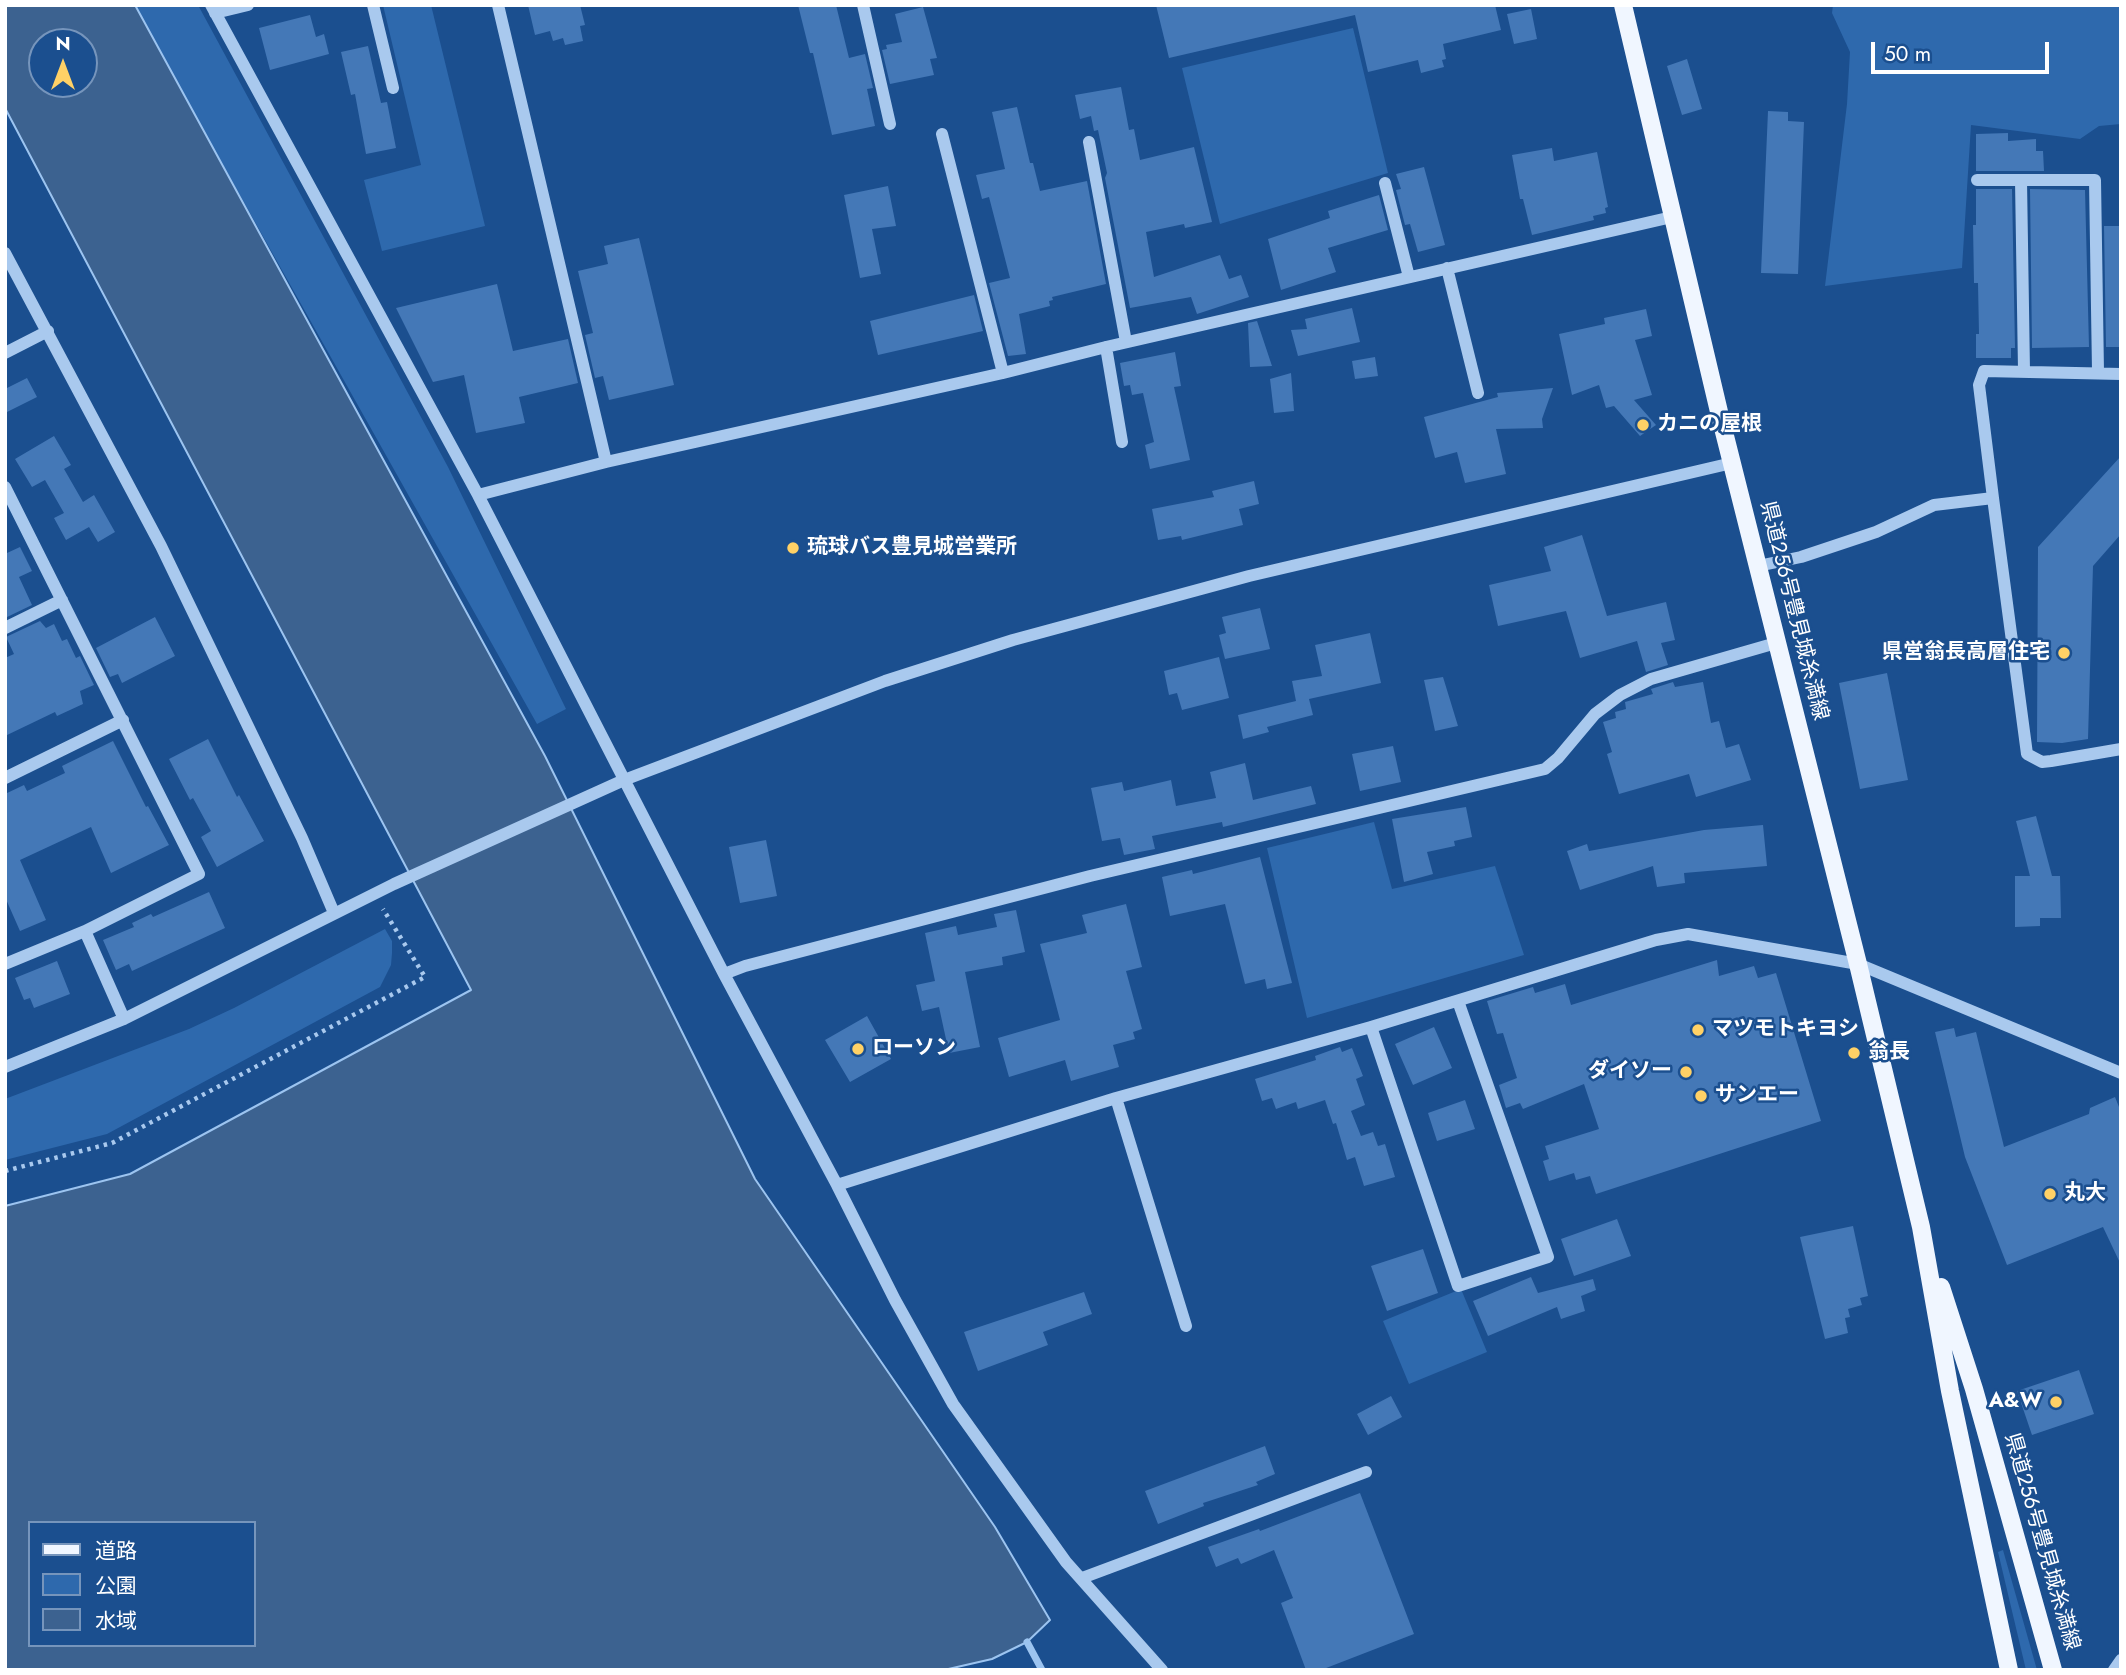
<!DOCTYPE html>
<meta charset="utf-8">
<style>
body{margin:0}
#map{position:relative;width:2126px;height:1675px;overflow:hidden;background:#1b4f8f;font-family:Jost,"Noto Sans JP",sans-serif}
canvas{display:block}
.frame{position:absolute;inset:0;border:7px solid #fff;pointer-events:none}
.legend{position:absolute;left:28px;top:1521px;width:228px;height:126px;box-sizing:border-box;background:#1b4f8f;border:2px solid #7695bc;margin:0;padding:9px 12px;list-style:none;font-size:21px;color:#fff}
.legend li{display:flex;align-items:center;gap:14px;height:35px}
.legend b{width:35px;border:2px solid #7695bc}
.north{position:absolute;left:28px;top:28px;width:70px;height:70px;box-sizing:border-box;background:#1b4f8f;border:2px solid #7695bc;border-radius:50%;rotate:0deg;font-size:19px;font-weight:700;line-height:28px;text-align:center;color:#fff}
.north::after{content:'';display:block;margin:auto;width:24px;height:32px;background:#ffd166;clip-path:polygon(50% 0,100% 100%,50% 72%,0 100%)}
.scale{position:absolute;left:1871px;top:42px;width:178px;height:32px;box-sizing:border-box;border:4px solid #fff;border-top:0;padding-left:9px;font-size:21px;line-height:24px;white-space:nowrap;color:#fff;-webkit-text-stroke:5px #1b4f8f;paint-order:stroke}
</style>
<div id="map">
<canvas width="2126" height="1675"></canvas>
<div class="frame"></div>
<ul class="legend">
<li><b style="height:9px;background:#f0f6ff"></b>道路</li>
<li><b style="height:19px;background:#2e69ad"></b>公園</li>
<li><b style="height:19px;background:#3c6290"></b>水域</li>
</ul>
<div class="north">N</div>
<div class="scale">50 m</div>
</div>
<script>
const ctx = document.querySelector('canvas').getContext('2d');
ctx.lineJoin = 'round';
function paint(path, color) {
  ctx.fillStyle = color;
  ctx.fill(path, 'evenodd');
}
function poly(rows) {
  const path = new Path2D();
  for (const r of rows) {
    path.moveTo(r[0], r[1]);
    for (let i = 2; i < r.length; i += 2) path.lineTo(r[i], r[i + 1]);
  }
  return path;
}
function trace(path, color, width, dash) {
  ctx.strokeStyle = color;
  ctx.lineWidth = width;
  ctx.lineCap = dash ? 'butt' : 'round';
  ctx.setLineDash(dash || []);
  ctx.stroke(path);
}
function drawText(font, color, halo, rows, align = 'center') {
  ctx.font = font + ' Jost,"Noto Sans JP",sans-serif';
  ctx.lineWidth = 5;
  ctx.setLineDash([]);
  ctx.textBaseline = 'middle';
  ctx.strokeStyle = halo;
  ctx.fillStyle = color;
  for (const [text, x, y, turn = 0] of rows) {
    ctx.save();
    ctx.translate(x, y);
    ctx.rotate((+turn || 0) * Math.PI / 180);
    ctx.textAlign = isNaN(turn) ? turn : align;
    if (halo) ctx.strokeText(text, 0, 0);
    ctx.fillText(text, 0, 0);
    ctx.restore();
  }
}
const green = poly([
 [133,5,198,5,448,467,566,709,537,724],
 [383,5,431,5,485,226,382,251,364,180,421,165],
 [1833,5,2121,5,2121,124,2099,126,2080,139,1971,125,1962,268,1825,286,1847,104,1850,52,1832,13],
 [1353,28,1388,173,1220,224,1182,68],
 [1374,822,1392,889,1495,866,1524,955,1307,1018,1267,848],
 [385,929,392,941,392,953,391,965,380,987,107,1134,5,1160,5,1099,189,1029,234,1008],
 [1461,1289,1487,1352,1409,1384,1383,1321],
 [2003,1550,2037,1670,2026,1670,1998,1552]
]);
const water = poly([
 [5,5,135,5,545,756,755,1179,995,1527,1050,1620,1027,1642,992,1659,944,1670,5,1670,5,1206,130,1174,471,990,5,108,5,5],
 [42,42,84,42,84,84,42,84,42,42],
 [30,1523,254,1523,254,1645,30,1645,30,1523]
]);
const stream = poly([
 [1027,1642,1042,1670]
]);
const building = poly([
 [528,5,580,5,585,25,580,26,583,41,565,45,563,38,553,41,550,31,535,35],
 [798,5,836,5,849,58,865,54,873,88,867,89,875,126,832,135,813,53,810,53],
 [1156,5,1495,5,1501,30,1443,44,1446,59,1442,60,1444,67,1421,73,1418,60,1368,72,1355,15,1169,58],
 [923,7,937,58,930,59,934,75,890,84,882,50,887,49,886,45,902,42,895,14],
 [1531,9,1537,39,1514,44,1507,14],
 [310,15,316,37,324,34,329,54,270,70,259,28],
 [368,46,381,103,387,102,396,148,366,154,355,94,351,95,341,52],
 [1687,59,1702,109,1682,115,1667,66],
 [1121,87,1129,130,1134,129,1140,160,1194,147,1212,222,1185,228,1184,224,1146,232,1154,277,1220,255,1229,279,1241,275,1249,297,1197,314,1191,297,1130,308,1105,178,1107,173,1098,130,1094,131,1091,116,1080,119,1075,95],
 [1017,107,1030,163,1033,163,1040,191,1087,181,1106,284,1052,297,1053,300,1049,301,1050,306,1019,314,1026,354,1008,356,989,283,1010,278,989,197,982,199,976,175,1005,169,992,112],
 [1768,111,1788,112,1788,121,1804,122,1798,274,1761,273],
 [2008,133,2008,141,2036,139,2036,151,2043,151,2044,171,1976,171,1976,134],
 [1552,148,1554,161,1597,152,1608,207,1605,208,1606,213,1593,216,1594,220,1532,235,1523,199,1520,199,1512,155],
 [1424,167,1445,245,1418,252,1410,224,1405,225,1396,190,1401,189,1396,174],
 [888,186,896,226,872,229,881,274,860,278,844,195],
 [1976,189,2012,189,2015,348,2011,348,2011,358,1976,358,1976,334,1979,334,1978,283,1974,283,1973,225,1976,225],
 [2030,189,2085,190,2089,347,2032,348],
 [1379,195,1388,230,1328,248,1336,272,1281,290,1268,239,1330,218,1328,211],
 [2104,226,2121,226,2121,347,2106,347],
 [639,238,674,385,609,400,603,376,595,378,585,335,593,333,578,271,608,264,604,246],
 [497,284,513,351,568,339,578,383,519,397,525,423,476,433,464,375,433,382,396,308],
 [974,295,983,331,878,355,870,321],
 [1352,308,1360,342,1298,356,1291,330,1307,329,1305,319],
 [1646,309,1652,336,1635,340,1652,395,1634,400,1656,425,1640,436,1614,406,1606,408,1599,385,1572,395,1559,334,1605,324,1604,318],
 [1257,321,1272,366,1250,367,1248,323],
 [1175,352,1181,386,1174,387,1190,460,1150,469,1145,445,1154,442,1143,393,1132,395,1130,385,1124,386,1120,363],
 [1375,357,1378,376,1355,379,1352,361],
 [1291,373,1294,411,1274,413,1270,379],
 [27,378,37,397,5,413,5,389],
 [1553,388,1542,419,1543,428,1496,429,1506,474,1465,483,1457,452,1435,458,1424,417,1498,397,1497,393],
 [54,436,71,465,64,469,83,502,94,495,115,532,98,542,89,527,66,540,54,518,64,513,45,480,32,487,15,459],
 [2121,456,2121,534,2093,566,2088,739,2062,743,2037,742,2038,547],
 [1254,481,1259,504,1239,509,1243,525,1182,540,1181,536,1158,540,1152,509,1214,497,1212,491],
 [1582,535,1607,616,1666,602,1675,640,1661,643,1668,665,1646,672,1637,641,1580,658,1566,611,1498,626,1489,585,1551,571,1544,547],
 [20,547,32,571,19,577,32,605,5,618,5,549,7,553],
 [1260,608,1270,649,1225,659,1219,635,1226,633,1222,617],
 [155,617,175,656,122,683,118,674,110,677,96,648],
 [40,621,46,628,54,624,62,641,67,639,76,658,80,656,94,685,80,691,83,704,57,716,55,712,5,736,5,658,14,654,6,637],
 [1370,633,1381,683,1309,699,1313,715,1267,727,1269,732,1243,739,1238,715,1296,701,1292,681,1322,676,1315,645],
 [1219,657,1229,698,1182,710,1177,693,1169,695,1164,671],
 [1887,673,1908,780,1860,789,1839,683],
 [1443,677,1458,726,1435,731,1424,680],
 [1673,682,1675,687,1703,682,1711,723,1719,721,1726,748,1739,744,1751,780,1696,797,1689,774,1619,794,1607,754,1612,752,1603,722,1616,718,1615,712,1626,709,1625,702,1653,694,1651,689],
 [208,739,237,797,239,795,264,841,217,867,201,837,211,831,193,798,190,800,169,759],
 [113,741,146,807,148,806,169,845,111,873,91,827,20,860,46,920,20,931,5,897,5,794,24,785,27,791,65,773,62,766],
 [1393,746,1401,782,1360,791,1352,754],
 [1245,763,1253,800,1311,786,1316,804,1223,827,1222,822,1152,836,1155,849,1124,855,1120,838,1102,841,1091,788,1122,782,1124,791,1171,780,1176,806,1216,798,1210,772],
 [1466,807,1472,837,1454,841,1455,846,1427,852,1433,874,1404,882,1392,819],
 [2036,816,2052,876,2060,876,2061,918,2040,918,2040,926,2015,927,2015,876,2030,876,2016,821],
 [1763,825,1767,866,1684,873,1685,883,1657,887,1653,866,1580,890,1567,851,1587,844,1589,851,1704,830],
 [766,840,777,896,740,903,729,847],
 [1260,857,1292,983,1267,989,1265,979,1245,984,1225,904,1170,916,1162,877,1192,870,1193,874],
 [209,892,225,928,132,971,129,964,116,970,103,940,134,927,132,923,151,914,153,917],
 [1126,904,1142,967,1126,971,1142,1029,1133,1032,1135,1039,1113,1045,1119,1067,1071,1081,1065,1060,1009,1077,998,1038,1060,1020,1040,944,1087,933,1082,915],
 [1016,910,1025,952,1002,957,1003,965,965,972,980,1047,949,1053,939,1007,922,1011,916,985,935,981,925,933,956,926,958,935,997,927,994,914],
 [1717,960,1719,976,1754,966,1758,978,1776,973,1821,1121,1596,1194,1590,1176,1576,1180,1574,1173,1549,1181,1543,1161,1549,1159,1545,1146,1599,1129,1584,1084,1523,1109,1520,1103,1506,1108,1499,1085,1517,1078,1503,1033,1497,1034,1487,1001,1533,987,1535,993,1565,984,1571,1005],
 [57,961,70,994,34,1008,30,998,24,1000,15,978],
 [867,1016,891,1059,850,1082,825,1040],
 [1434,1027,1452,1068,1413,1085,1395,1044],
 [1954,1028,1956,1037,1976,1032,2004,1147,2089,1114,2090,1108,2115,1097,2121,1112,2121,1265,2103,1227,2007,1265,1965,1157,1935,1032],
 [1340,1047,1342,1052,1352,1048,1363,1076,1356,1079,1365,1105,1351,1111,1361,1136,1373,1132,1378,1146,1385,1144,1395,1177,1364,1186,1355,1157,1347,1160,1336,1123,1333,1124,1325,1100,1298,1109,1296,1102,1276,1109,1272,1098,1262,1101,1255,1079,1316,1060,1315,1056],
 [1465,1100,1475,1129,1437,1141,1428,1113],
 [1617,1219,1631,1256,1574,1276,1561,1239],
 [1853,1226,1868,1296,1860,1298,1862,1305,1848,1309,1850,1317,1845,1318,1848,1333,1825,1339,1800,1237],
 [1423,1249,1438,1293,1387,1311,1371,1266],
 [1531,1277,1538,1293,1593,1279,1596,1290,1581,1296,1585,1311,1561,1319,1557,1307,1488,1336,1473,1301],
 [1084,1292,1092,1314,1043,1332,1048,1345,978,1371,964,1332],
 [2079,1370,2094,1414,2032,1435,2017,1391],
 [1391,1396,1402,1417,1368,1435,1357,1414],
 [1265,1446,1275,1474,1256,1482,1258,1485,1203,1503,1204,1506,1158,1524,1145,1491],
 [1360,1493,1414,1634,1321,1670,1306,1670,1281,1603,1293,1598,1274,1550,1241,1564,1238,1558,1216,1567,1208,1547,1259,1529,1260,1531]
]);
const path = poly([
 [5,1171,112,1143,425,977,383,909]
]);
const minor = poly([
 [211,5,478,495,724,974,837,1185,895,1300,953,1404,1066,1562,1162,1670],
 [373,5,393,88],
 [498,5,606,462],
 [863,5,890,124],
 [215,13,248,5],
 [942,134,1003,373],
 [1089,142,1126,342],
 [1977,180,2021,180],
 [1385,183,1409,277],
 [5,253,161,546,302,838,334,913],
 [1447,268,1478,393],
 [1106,347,1122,442],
 [5,353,48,331],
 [2024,371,2021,180,2095,180,2098,372],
 [5,487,199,874,85,931,5,964],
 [478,495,606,462,1003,373,1106,347,1672,217],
 [1993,498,2027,754,2042,762,2051,761,2121,749],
 [1758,566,1801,557,1876,532,1934,505,1993,498,1979,385,1984,371,2121,374],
 [5,628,62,600],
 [5,778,123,720],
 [85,931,124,1019],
 [724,974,745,966,1090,876,1545,769,1558,758,1595,714,1620,695,1651,679,1776,643],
 [1371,1027,1458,1286,1548,1257,1458,1001],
 [5,1067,124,1019,394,884,624,780,885,681,1013,640,1249,576,1732,463],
 [1116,1098,1186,1326],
 [837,1185,1116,1098,1371,1027,1656,940,1688,934,1858,964,2121,1073],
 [1082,1578,1366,1472],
 [2114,1670,2121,1660]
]);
const major = poly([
 [1623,5,1720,416,1858,964,1921,1227,1950,1391,2009,1670],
 [1941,1287,1974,1389,2053,1670]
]);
const markers = [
 [1643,425,7,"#ffd166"],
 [793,548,7,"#ffd166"],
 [2064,653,7,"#ffd166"],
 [1698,1030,7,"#ffd166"],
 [858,1049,7,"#ffd166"],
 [1854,1053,7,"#ffd166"],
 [1686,1072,7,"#ffd166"],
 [1701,1096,7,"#ffd166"],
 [2050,1194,7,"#ffd166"],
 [2056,1402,7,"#ffd166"]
];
const poiNames = [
 ["カニの屋根",1657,425],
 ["琉球バス豊見城営業所",807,548],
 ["県営翁長高層住宅",2050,653,"right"],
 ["マツモトキヨシ",1712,1030],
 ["ローソン",872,1049],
 ["翁長",1868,1053],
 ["ダイソー",1672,1072,"right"],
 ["サンエー",1715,1096],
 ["丸大",2064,1194],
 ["A&W",2042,1402,"right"]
];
const streetNames = [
 ["県道256号豊見城糸満線",1793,611,76],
 ["県道256号豊見城糸満線",2041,1542,74]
];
paint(green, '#2e69ad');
paint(water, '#3c6290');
trace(water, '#9cc4f0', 2);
trace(stream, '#9cc4f0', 7);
paint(building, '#4478b7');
trace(path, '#a9c9ee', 4.5, [3.5, 5]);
trace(minor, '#a9c9ee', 12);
trace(major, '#f0f6ff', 18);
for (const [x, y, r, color] of markers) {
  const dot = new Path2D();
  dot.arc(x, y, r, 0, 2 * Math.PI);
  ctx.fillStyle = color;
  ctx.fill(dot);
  trace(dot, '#1b4f8f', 2.5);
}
drawText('bold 21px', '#fff', '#1b4f8f', poiNames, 'left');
drawText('21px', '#fff', '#1b4f8f', streetNames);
</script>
